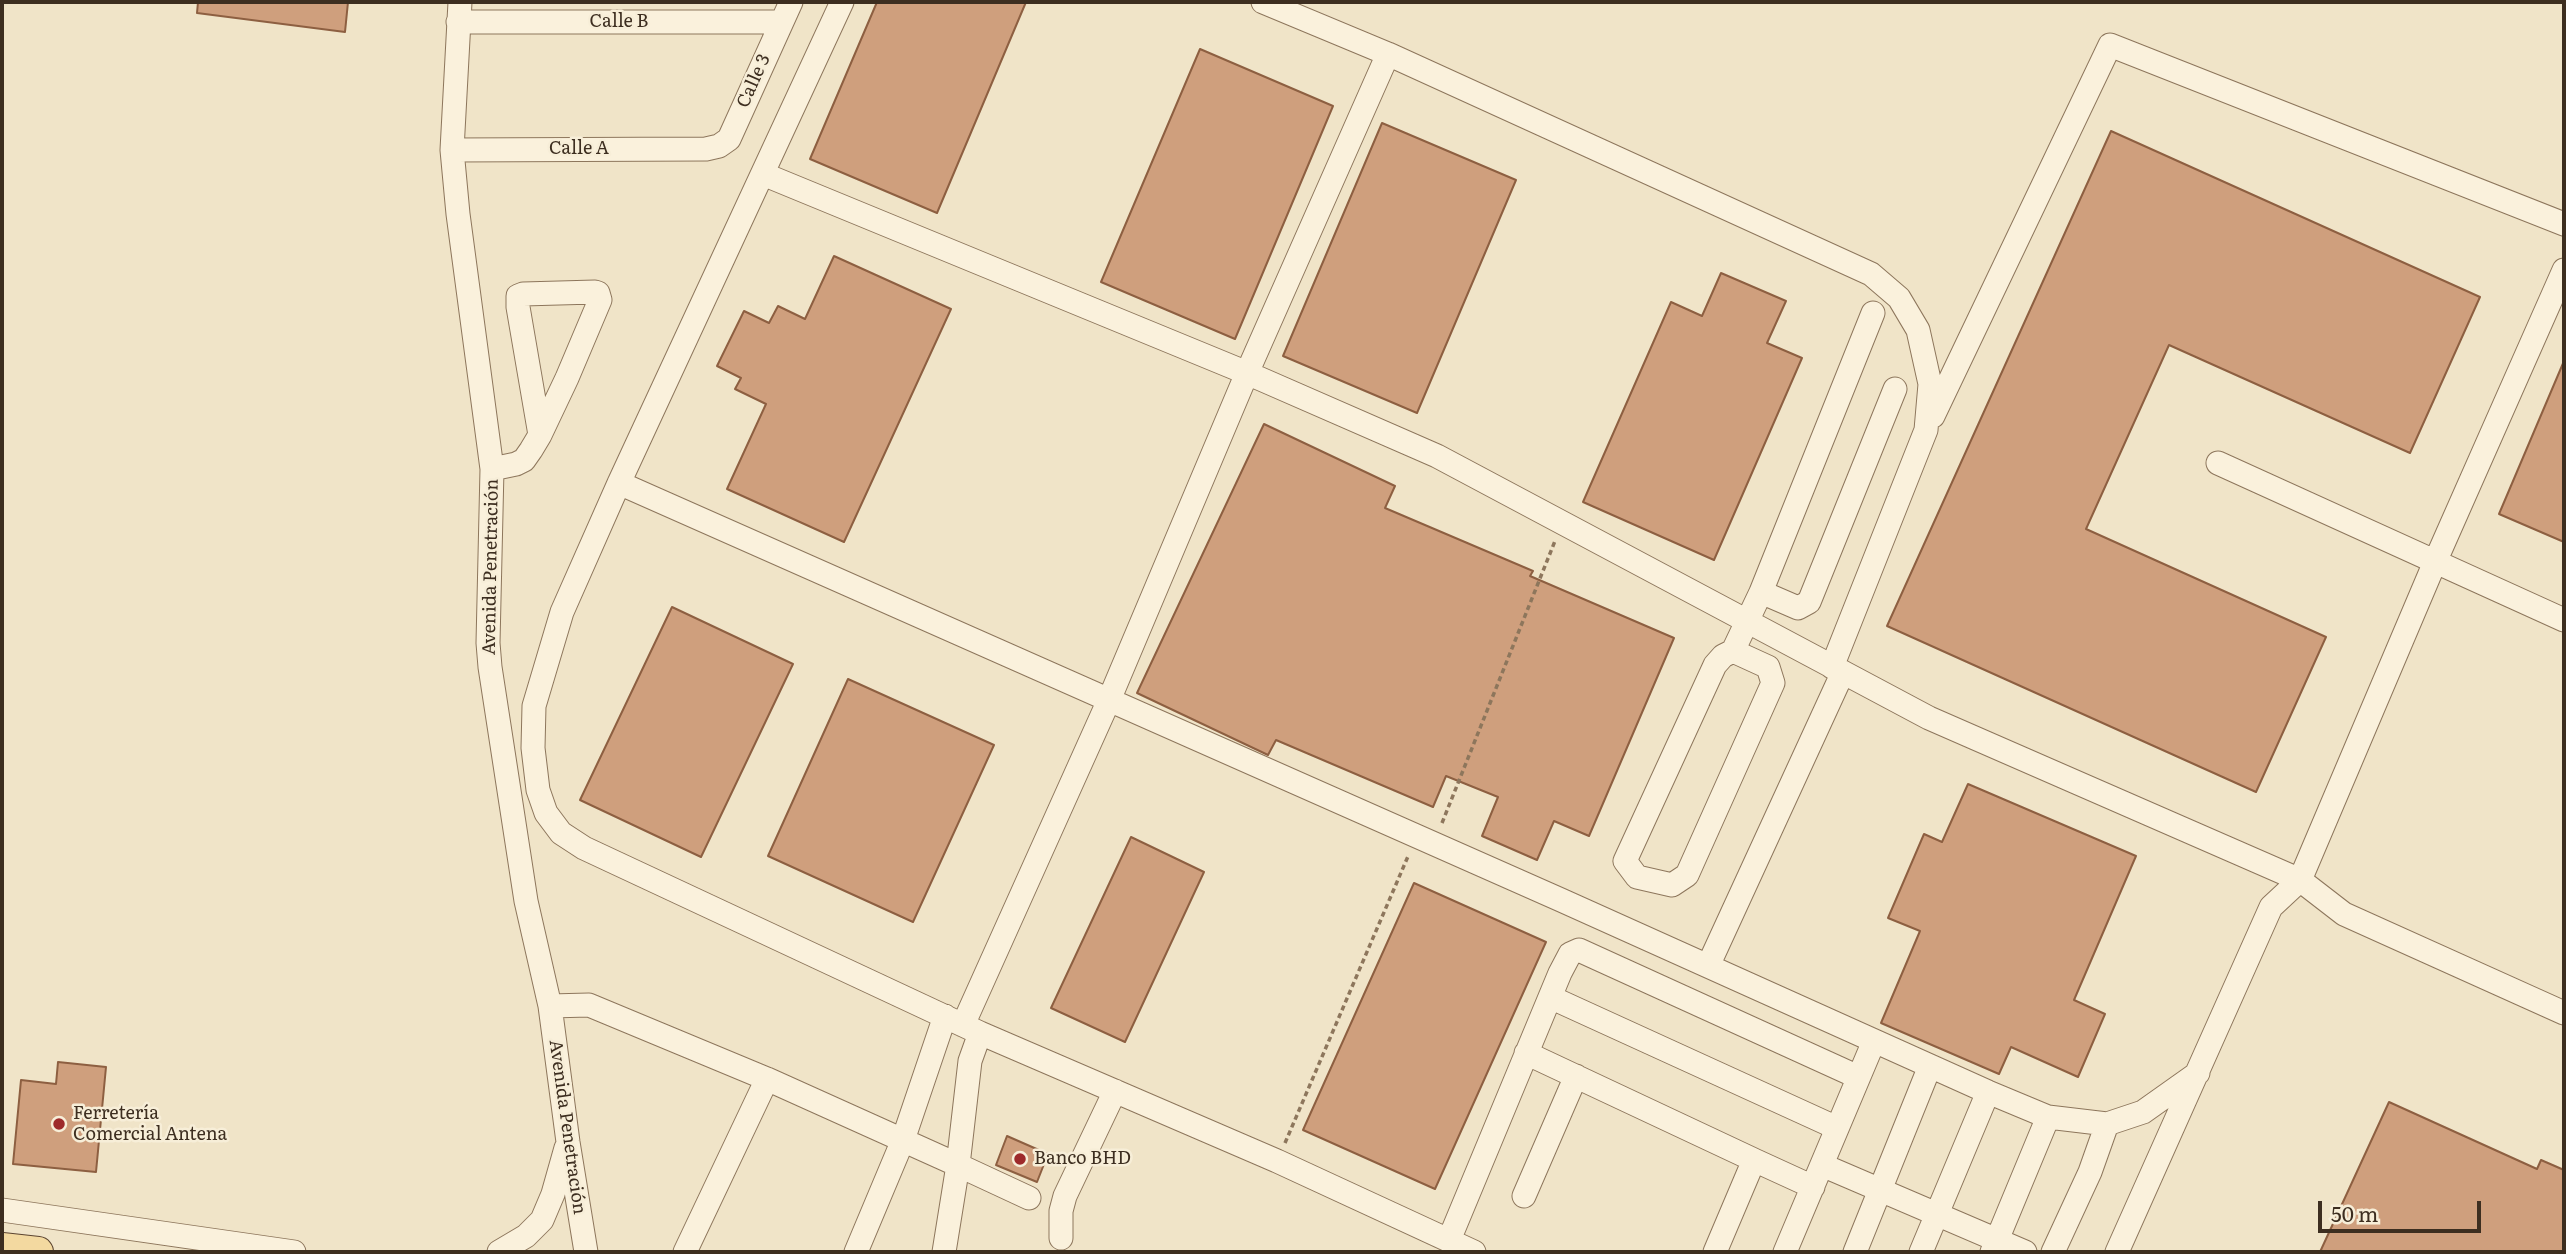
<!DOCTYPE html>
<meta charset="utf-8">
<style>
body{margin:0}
#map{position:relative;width:2566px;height:1254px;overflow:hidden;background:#f0e4c8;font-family:Literata,serif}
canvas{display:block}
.frame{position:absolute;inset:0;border:4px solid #3d2e20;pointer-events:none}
.scale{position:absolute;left:2318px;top:1201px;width:163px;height:32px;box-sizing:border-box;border:4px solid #3d2e20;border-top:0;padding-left:9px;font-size:21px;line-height:24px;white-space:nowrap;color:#3d2e20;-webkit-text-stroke:5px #f7eed8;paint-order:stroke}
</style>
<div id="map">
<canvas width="2566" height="1254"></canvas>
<div class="frame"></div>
<div class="scale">50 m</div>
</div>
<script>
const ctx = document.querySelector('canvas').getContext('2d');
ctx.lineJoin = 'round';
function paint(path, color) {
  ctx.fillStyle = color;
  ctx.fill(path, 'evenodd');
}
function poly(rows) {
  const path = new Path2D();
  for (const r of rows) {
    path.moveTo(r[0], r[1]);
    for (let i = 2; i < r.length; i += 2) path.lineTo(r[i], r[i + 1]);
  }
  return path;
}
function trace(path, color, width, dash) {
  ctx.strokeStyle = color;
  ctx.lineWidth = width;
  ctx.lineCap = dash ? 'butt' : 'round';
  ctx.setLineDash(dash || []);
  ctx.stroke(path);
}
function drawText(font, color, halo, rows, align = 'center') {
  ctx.font = font + ' Literata,serif';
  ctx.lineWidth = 5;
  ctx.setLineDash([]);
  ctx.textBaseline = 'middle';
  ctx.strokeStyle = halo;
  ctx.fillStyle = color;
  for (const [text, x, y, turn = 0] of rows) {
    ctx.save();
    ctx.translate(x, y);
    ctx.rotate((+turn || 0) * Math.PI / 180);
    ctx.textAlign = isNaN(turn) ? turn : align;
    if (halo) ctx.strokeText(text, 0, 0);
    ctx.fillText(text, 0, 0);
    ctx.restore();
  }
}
const building = poly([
 [198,2,348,2,345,32,197,13,198,2],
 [877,2,1026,2,937,213,810,159,877,2],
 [1200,49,1333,106,1235,339,1101,282,1200,49],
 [1382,123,1516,180,1417,413,1283,356,1382,123],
 [2111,131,2480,297,2410,453,2169,345,2086,529,2326,637,2256,792,1887,626,2111,131],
 [834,256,951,309,844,542,727,489,766,404,735,389,741,378,717,366,744,311,769,323,778,306,805,319,834,256],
 [1721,273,1786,301,1767,343,1802,358,1714,560,1583,502,1671,302,1702,316,1721,273],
 [2564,361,2564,542,2499,514,2564,361],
 [1264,424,1395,486,1385,508,1533,571,1530,576,1674,638,1589,836,1554,821,1537,860,1482,836,1498,797,1446,776,1433,807,1276,740,1268,755,1137,693,1264,424],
 [672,607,793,664,701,857,580,800,672,607],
 [848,679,994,745,913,922,768,856,848,679],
 [1968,784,2136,856,2074,1000,2105,1014,2078,1077,2011,1047,1999,1074,1881,1023,1920,931,1888,918,1924,834,1942,842,1968,784],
 [1131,837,1204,872,1125,1042,1051,1008,1131,837],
 [1414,883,1546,942,1435,1189,1303,1130,1414,883],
 [58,1062,106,1067,96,1172,13,1164,21,1080,56,1084,58,1062],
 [2389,1102,2537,1169,2541,1160,2564,1170,2564,1252,2320,1252,2389,1102],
 [1007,1136,1048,1154,1037,1182,996,1165,1007,1136]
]);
const path = poly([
 [1442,823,1555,541],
 [1285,1143,1409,854]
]);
const minor = poly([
 [460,2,452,150,458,214,492,469,488,643,490,667,526,901,550,1006,568,1142,586,1252],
 [842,2,619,483,562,612,534,706,533,748,538,790,546,813,561,833,584,848,980,1033,1277,1161,1474,1252],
 [1263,2,1388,54,1871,274,1899,298,1918,330,1930,384,1926,430,1832,667],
 [458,22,780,22],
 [452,150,706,149,719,146,729,139,791,2],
 [763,174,1247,373,1437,456,1929,718,2300,880,2344,914,2564,1013],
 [1933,416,2110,45,2564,224],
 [2218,463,2564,620],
 [492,469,516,464,524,460,531,450,540,435,567,378,600,300,598,293,595,292,523,294,518,296,518,307,540,435],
 [619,483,1561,900,1988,1092,2048,1117,2107,1124,2143,1112,2198,1073],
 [1761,592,1873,313],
 [1733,651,1768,667,1773,683,1687,875,1672,885,1637,877,1625,861,1715,665,1723,656,1733,651,1761,592,1798,608,1809,602,1895,389],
 [1708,966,1843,672],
 [1550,997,1837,1128],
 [550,1006,589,1005,767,1079,958,1165,944,1252],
 [963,1025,1109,700,1247,373,1388,54],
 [980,1033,970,1061,958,1165,1029,1198],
 [1526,1053,1754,1160,1715,1252],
 [1754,1160,1813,1187],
 [1822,1165,2025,1252],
 [1524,1196,1576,1076],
 [2,1210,294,1252],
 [1061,1238,1061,1211,1065,1196,1115,1091],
 [1449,1240,1560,973,1570,954,1579,950,1858,1077],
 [499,1252,526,1236,542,1220,553,1194,566,1148],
 [685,1252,767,1079],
 [856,1252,903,1140,945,1016],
 [1785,1252,1874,1041],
 [1855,1252,1930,1066],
 [1921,1252,1988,1092],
 [1992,1252,2048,1117],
 [2053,1252,2090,1172,2107,1124],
 [2117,1252,2271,907,2300,880,2435,562,2564,270]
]);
const major = poly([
 [2,1248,38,1252]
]);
const markers = [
 [59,1124,7,"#9e2a2b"],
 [1020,1159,7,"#9e2a2b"]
];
const streetNames = [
 ["Calle B",619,22],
 ["Calle 3",754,81,-66],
 ["Calle A",579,149],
 ["Avenida Penetración",491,567,-89],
 ["Avenida Penetración",567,1127,82]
];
const poiNames = [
 ["Ferretería",73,1114],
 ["Comercial Antena",73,1135],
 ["Banco BHD",1034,1159]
];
paint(building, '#cf9f7d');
trace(building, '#8d5f41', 2);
trace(minor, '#8d765c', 25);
trace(major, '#5b4430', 32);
trace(path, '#8d765c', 3.5, [5, 3.5]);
trace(minor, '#faf1dc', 23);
trace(major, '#f3d9a0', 30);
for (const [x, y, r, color] of markers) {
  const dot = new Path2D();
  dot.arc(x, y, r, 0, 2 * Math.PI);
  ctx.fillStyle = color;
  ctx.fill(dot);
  trace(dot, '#f7eed8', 2.5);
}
drawText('18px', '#3d2e20', '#f7eed8', streetNames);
drawText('18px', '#3d2e20', '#f7eed8', poiNames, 'left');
</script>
